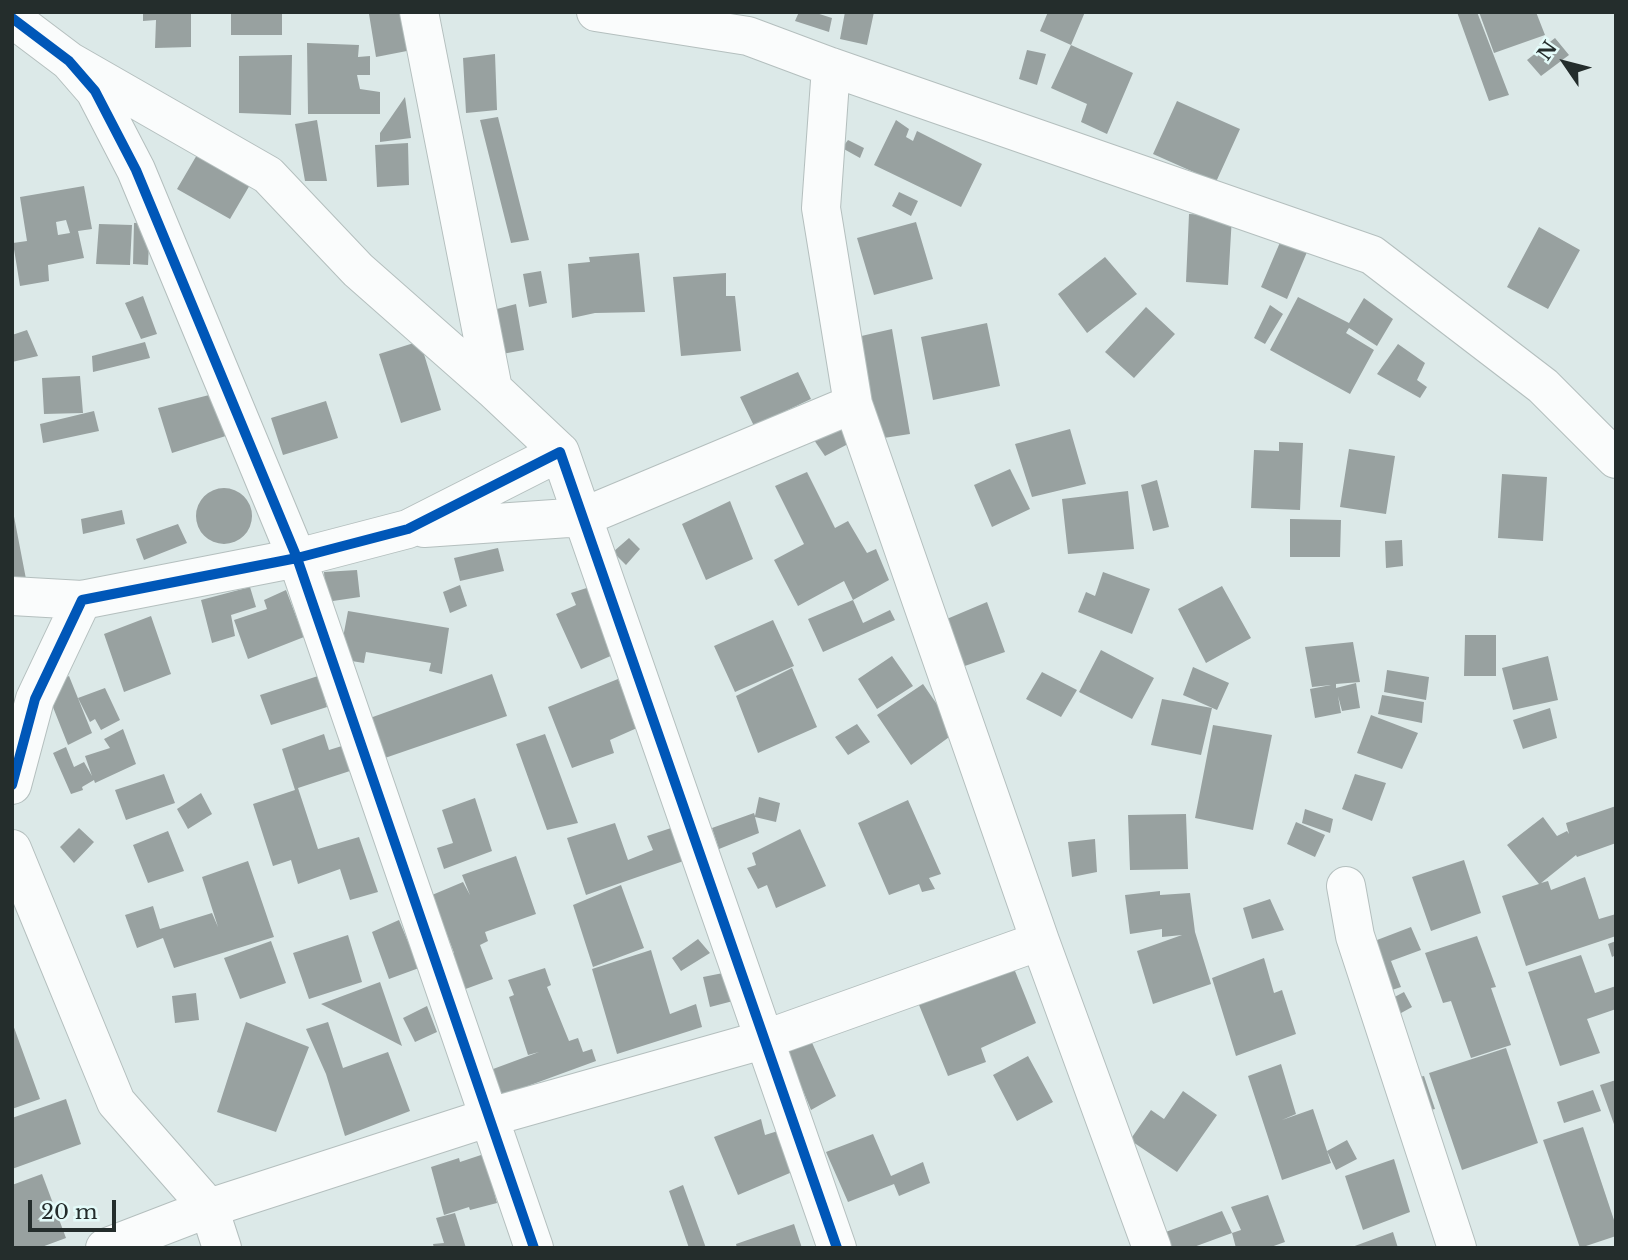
<!DOCTYPE html>
<style>
body{margin:0}
#map{position:relative;width:1628px;height:1260px;overflow:hidden;background:#dce9e8;font-family:"Libre Baskerville",serif}
canvas{display:block}
.frame{position:absolute;inset:0;border:14px solid #242d2c;pointer-events:none}
.north{position:absolute;left:1530px;top:28px;width:70px;height:70px;-webkit-text-stroke:5px #e4fbf9;paint-order:stroke;rotate:305deg;font-size:19px;font-weight:700;line-height:28px;text-align:center;color:#242d2c}
.north::after{content:'';display:block;margin:auto;width:24px;height:32px;background:#242d2c;clip-path:polygon(50% 0,100% 100%,50% 72%,0 100%)}
.scale{position:absolute;left:28px;top:1200px;width:88px;height:32px;box-sizing:border-box;border:4px solid #242d2c;border-top:0;padding-left:9px;font-size:21px;line-height:24px;white-space:nowrap;color:#242d2c;-webkit-text-stroke:5px #e4fbf9;paint-order:stroke}
</style>
<div id="map">
<canvas width="1628" height="1260"></canvas>
<div class="frame"></div>
<div class="north">N</div>
<div class="scale">20 m</div>
</div>
<script>
const ctx = document.querySelector('canvas').getContext('2d');
ctx.lineJoin = 'round';
function paint(path, color) {
  ctx.fillStyle = color;
  ctx.fill(path, 'evenodd');
}
function poly(rows) {
  const path = new Path2D();
  for (const r of rows) {
    if (r.length === 3) {
      path.moveTo(r[0] + r[2], r[1]);
      path.arc(r[0], r[1], r[2], 0, 2 * Math.PI);
      continue;
    }
    path.moveTo(r[0], r[1]);
    for (let i = 2; i < r.length; i += 2) path.lineTo(r[i], r[i + 1]);
  }
  return path;
}
function trace(path, color, width, dash) {
  ctx.strokeStyle = color;
  ctx.lineWidth = width;
  ctx.lineCap = dash ? 'butt' : 'round';
  ctx.setLineDash(dash || []);
  ctx.stroke(path);
}
const building = poly([
 [143,12,191,12,191,47,155,48,156,20,143,21],
 [231,12,282,12,282,35,231,35],
 [377,12,404,12,412,50,376,57,369,14],
 [799,12,813,12,832,18,829,32,795,21],
 [845,12,874,12,867,45,840,39],
 [1048,12,1085,12,1071,45,1040,31],
 [1457,12,1477,12,1509,95,1489,101],
 [1479,12,1536,12,1545,35,1494,53],
 [1555,38,1569,55,1541,76,1527,60],
 [307,43,359,45,358,57,370,56,370,75,357,75,360,89,380,92,380,114,308,114],
 [1071,45,1133,73,1107,134,1081,122,1087,104,1051,88],
 [1027,50,1046,54,1037,85,1019,79],
 [495,54,497,110,466,113,463,58],
 [292,55,291,115,239,113,239,56],
 [405,97,411,138,380,142,380,133],
 [1177,101,1240,129,1216,182,1153,154],
 [498,117,529,240,511,243,480,120],
 [317,120,327,181,305,181,295,124],
 [896,120,909,129,906,137,913,141,917,131,982,164,961,207,874,165],
 [848,140,864,148,860,158,842,148],
 [408,143,409,185,377,187,375,145],
 [201,148,254,178,230,219,177,189],
 [84,186,92,229,78,231,84,258,48,265,49,281,20,286,13,243,27,241,20,197],
 [66,220,70,233,58,235,56,222],
 [899,192,918,201,911,216,892,206],
 [1189,214,1232,216,1228,285,1186,282],
 [150,222,148,265,133,264,134,223],
 [916,222,933,279,874,295,857,238],
 [99,224,132,225,130,265,96,264],
 [1539,227,1580,250,1548,309,1507,287],
 [1281,240,1307,252,1287,299,1261,287],
 [639,253,645,312,595,313,572,318,568,264,590,262,589,257],
 [1105,257,1137,294,1087,333,1058,294],
 [541,271,547,303,529,307,523,274],
 [726,273,726,296,735,296,741,351,681,356,673,277],
 [143,296,157,334,141,339,125,303],
 [1298,297,1349,323,1364,298,1393,319,1377,346,1349,328,1346,333,1374,350,1350,394,1270,350],
 [516,304,524,350,502,354,493,310],
 [1270,305,1283,314,1265,344,1254,338],
 [1146,307,1175,334,1134,378,1105,352],
 [987,323,1000,386,933,400,921,337],
 [892,329,910,434,877,439,857,337],
 [27,330,38,356,12,362,12,335],
 [420,341,441,410,401,423,379,354],
 [145,342,150,358,93,372,92,356],
 [1398,344,1425,363,1417,380,1427,387,1420,398,1377,374],
 [798,372,811,399,754,426,740,397],
 [80,376,83,413,44,414,42,378],
 [221,392,232,434,172,453,158,408],
 [326,401,338,438,283,455,271,418],
 [94,411,99,431,43,443,40,424],
 [841,423,850,443,825,456,814,440],
 [1070,429,1086,484,1032,497,1015,444],
 [1279,442,1303,443,1300,510,1251,508,1254,450,1279,451],
 [1349,449,1395,456,1386,514,1340,507],
 [1010,469,1030,509,992,527,974,485],
 [807,472,835,528,848,521,867,553,876,549,889,580,853,600,844,581,798,606,774,560,804,544,775,486],
 [1502,474,1547,477,1543,541,1498,538],
 [1157,480,1169,527,1153,531,1141,485],
 [224,516,28],
 [1128,491,1134,549,1068,554,1062,499],
 [730,501,753,559,706,580,682,524],
 [12,506,26,579,12,581],
 [122,510,125,524,83,534,81,519],
 [1290,519,1341,520,1340,557,1290,557],
 [178,524,187,543,144,560,136,539],
 [629,538,640,549,626,565,613,552],
 [1402,540,1403,566,1386,568,1385,541],
 [498,548,504,571,460,581,454,558],
 [357,570,360,597,326,602,324,572],
 [1103,572,1150,589,1132,634,1078,612,1086,592,1095,596],
 [460,585,467,606,450,613,443,592],
 [596,585,622,651,581,669,556,614,576,605,571,593],
 [1222,586,1251,638,1206,663,1178,609],
 [250,587,256,607,231,615,235,636,212,643,201,600],
 [286,590,304,637,248,659,234,620,267,609,264,600],
 [853,600,863,623,890,610,895,620,823,652,808,619],
 [987,602,1005,652,959,668,942,621],
 [348,611,449,628,442,674,429,671,431,663,366,652,364,663,339,659],
 [151,616,171,674,124,692,104,634],
 [773,620,794,666,735,692,714,646],
 [1465,635,1496,635,1496,676,1464,676],
 [1353,642,1360,682,1336,684,1336,688,1356,683,1360,708,1342,711,1338,696,1341,713,1315,718,1310,689,1331,685,1312,687,1305,647],
 [1101,650,1154,678,1132,719,1079,692],
 [892,656,913,686,877,709,858,679],
 [1548,656,1558,700,1513,710,1502,668],
 [1193,667,1229,683,1217,710,1183,695],
 [792,668,817,727,758,753,736,696],
 [1387,670,1429,677,1426,700,1384,692],
 [1042,672,1077,690,1061,717,1026,699],
 [492,674,507,716,382,759,370,718],
 [69,676,92,733,68,745,45,687],
 [318,676,327,707,271,725,260,695],
 [618,679,637,728,610,740,614,753,572,768,548,707],
 [923,684,956,732,911,765,877,715],
 [105,688,120,720,101,730,95,719,90,722,78,698],
 [1382,695,1424,702,1422,723,1378,714],
 [1162,699,1212,708,1201,755,1151,745],
 [1550,708,1557,738,1523,749,1513,720],
 [1371,715,1418,733,1402,769,1357,753],
 [857,724,870,742,848,755,835,737],
 [1213,725,1272,735,1253,830,1195,818],
 [123,729,136,764,95,783,94,780,82,787,83,790,71,794,53,753,66,747,74,767,84,762,92,776,85,756,110,748,104,739],
 [324,734,329,750,345,745,353,770,298,788,318,849,359,837,378,892,350,900,340,869,298,884,291,860,273,866,253,804,295,790,282,749],
 [545,734,578,823,547,830,516,744],
 [164,774,175,803,126,820,115,790],
 [1355,774,1386,783,1372,821,1342,809],
 [201,793,212,814,188,829,177,809],
 [759,797,780,803,776,822,755,817,759,833,719,849,712,828,754,813,755,816],
 [475,798,492,851,444,869,437,848,453,843,442,810],
 [908,800,941,874,929,878,935,889,922,892,919,884,889,895,858,823],
 [1616,806,1616,843,1577,857,1576,855,1541,883,1548,881,1551,890,1585,877,1599,919,1616,914,1616,936,1526,966,1502,896,1539,884,1507,845,1543,817,1557,836,1567,831,1569,834,1566,823],
 [1305,809,1333,819,1330,833,1302,823],
 [1186,814,1188,869,1130,870,1128,815],
 [1296,822,1325,835,1315,857,1287,844],
 [615,823,628,860,653,850,647,836,683,824,695,857,586,895,567,838],
 [79,828,94,842,74,863,60,847],
 [800,829,826,886,776,908,767,885,758,889,747,868,756,865,752,853],
 [168,831,184,871,148,883,133,845],
 [1095,839,1097,872,1072,877,1068,842],
 [516,856,536,914,485,932,488,941,480,945,493,979,460,991,446,956,454,953,432,895,463,882,470,895,462,875],
 [1464,860,1481,913,1431,931,1412,877],
 [248,861,274,937,174,968,163,938,137,948,125,915,153,906,160,929,212,913,218,927,202,877],
 [621,885,644,948,593,967,573,905],
 [1160,891,1160,895,1190,893,1195,932,1211,984,1153,1004,1137,951,1182,935,1162,937,1162,929,1130,934,1125,895],
 [1270,899,1284,930,1252,939,1243,908],
 [399,920,419,968,389,979,372,932],
 [1411,927,1421,950,1391,961,1401,987,1380,994,1364,945],
 [348,935,362,982,309,999,293,953],
 [1477,936,1496,987,1491,988,1511,1045,1471,1058,1451,1001,1443,1003,1425,953],
 [698,939,710,953,681,971,672,958],
 [271,941,286,983,240,999,224,958],
 [1616,941,1616,955,1612,957,1608,944],
 [651,950,670,1014,696,1004,702,1027,617,1054,592,969],
 [1581,955,1595,993,1616,986,1616,1009,1587,1019,1600,1053,1560,1066,1528,972],
 [1264,958,1274,993,1282,990,1296,1034,1236,1056,1212,978],
 [1013,966,1036,1023,981,1048,986,1062,948,1076,919,1005],
 [545,968,551,985,547,987,569,1041,578,1038,583,1052,592,1049,596,1061,495,1098,485,1072,539,1052,528,1055,509,997,514,995,508,980],
 [728,972,733,1001,710,1007,703,977],
 [380,982,402,1046,321,1004],
 [1404,992,1412,1007,1392,1018,1383,1003],
 [196,993,199,1020,175,1023,172,996],
 [427,1006,437,1032,415,1042,403,1018],
 [12,1022,40,1099,12,1109],
 [246,1022,309,1047,276,1132,217,1112],
 [328,1022,343,1068,388,1052,410,1111,345,1136,326,1074,306,1029],
 [809,1036,836,1096,811,1110,785,1047],
 [1506,1048,1538,1143,1462,1170,1429,1073],
 [1028,1056,1053,1102,1017,1121,993,1075],
 [1281,1064,1296,1114,1282,1120,1313,1109,1331,1163,1282,1180,1248,1076],
 [1424,1076,1435,1109,1421,1112,1409,1079],
 [1616,1080,1616,1127,1615,1127,1600,1085],
 [1593,1090,1601,1111,1564,1123,1557,1102],
 [1183,1091,1217,1115,1177,1172,1130,1140,1151,1110,1164,1119],
 [66,1099,81,1144,12,1169,12,1118],
 [761,1119,765,1135,781,1130,797,1170,738,1195,714,1137],
 [1583,1127,1616,1226,1616,1236,1580,1248,1543,1140],
 [873,1134,891,1176,923,1162,930,1183,899,1196,894,1184,848,1202,826,1152],
 [1347,1140,1357,1159,1336,1170,1327,1151],
 [484,1154,497,1203,470,1210,469,1207,444,1215,431,1167,459,1158,460,1162],
 [1394,1159,1410,1212,1363,1230,1345,1176],
 [42,1174,66,1238,39,1248,12,1248,12,1185],
 [683,1185,706,1248,689,1248,669,1191],
 [1268,1195,1285,1242,1268,1248,1236,1248,1232,1233,1191,1248,1167,1248,1163,1233,1222,1211,1232,1233,1241,1230,1231,1207],
 [455,1213,466,1248,434,1248,433,1244,444,1243,436,1218],
 [794,1224,802,1248,737,1248,736,1244],
 [1393,1232,1398,1248,1352,1248,1352,1247]
]);
const minor = poly([
 [419,12,493,389],
 [596,12,748,36,831,67,1372,255,1543,386,1616,459],
 [12,18,69,61,95,91,136,170,297,558,534,1248],
 [69,61,268,175,358,270,493,389,560,452,837,1248],
 [831,67,821,208,853,404,1040,941,1152,1248],
 [424,528,583,517,853,404],
 [12,596,82,600],
 [12,785,35,699,82,600,297,558,408,529,560,452],
 [12,849,116,1102,209,1208,222,1248],
 [1346,886,1355,936,1457,1248],
 [105,1248,209,1208,490,1117,766,1039,1040,941]
]);
const cycleway = poly([
 [12,18,69,61,95,91,136,170,297,558,534,1248],
 [12,785,35,699,82,600,297,558,408,529,560,452,837,1248]
]);
paint(building, '#98a1a0');
trace(minor, '#b4bfbe', 40);
trace(minor, '#fafcfc', 38);
trace(cycleway, '#0057b8', 10);
</script>
